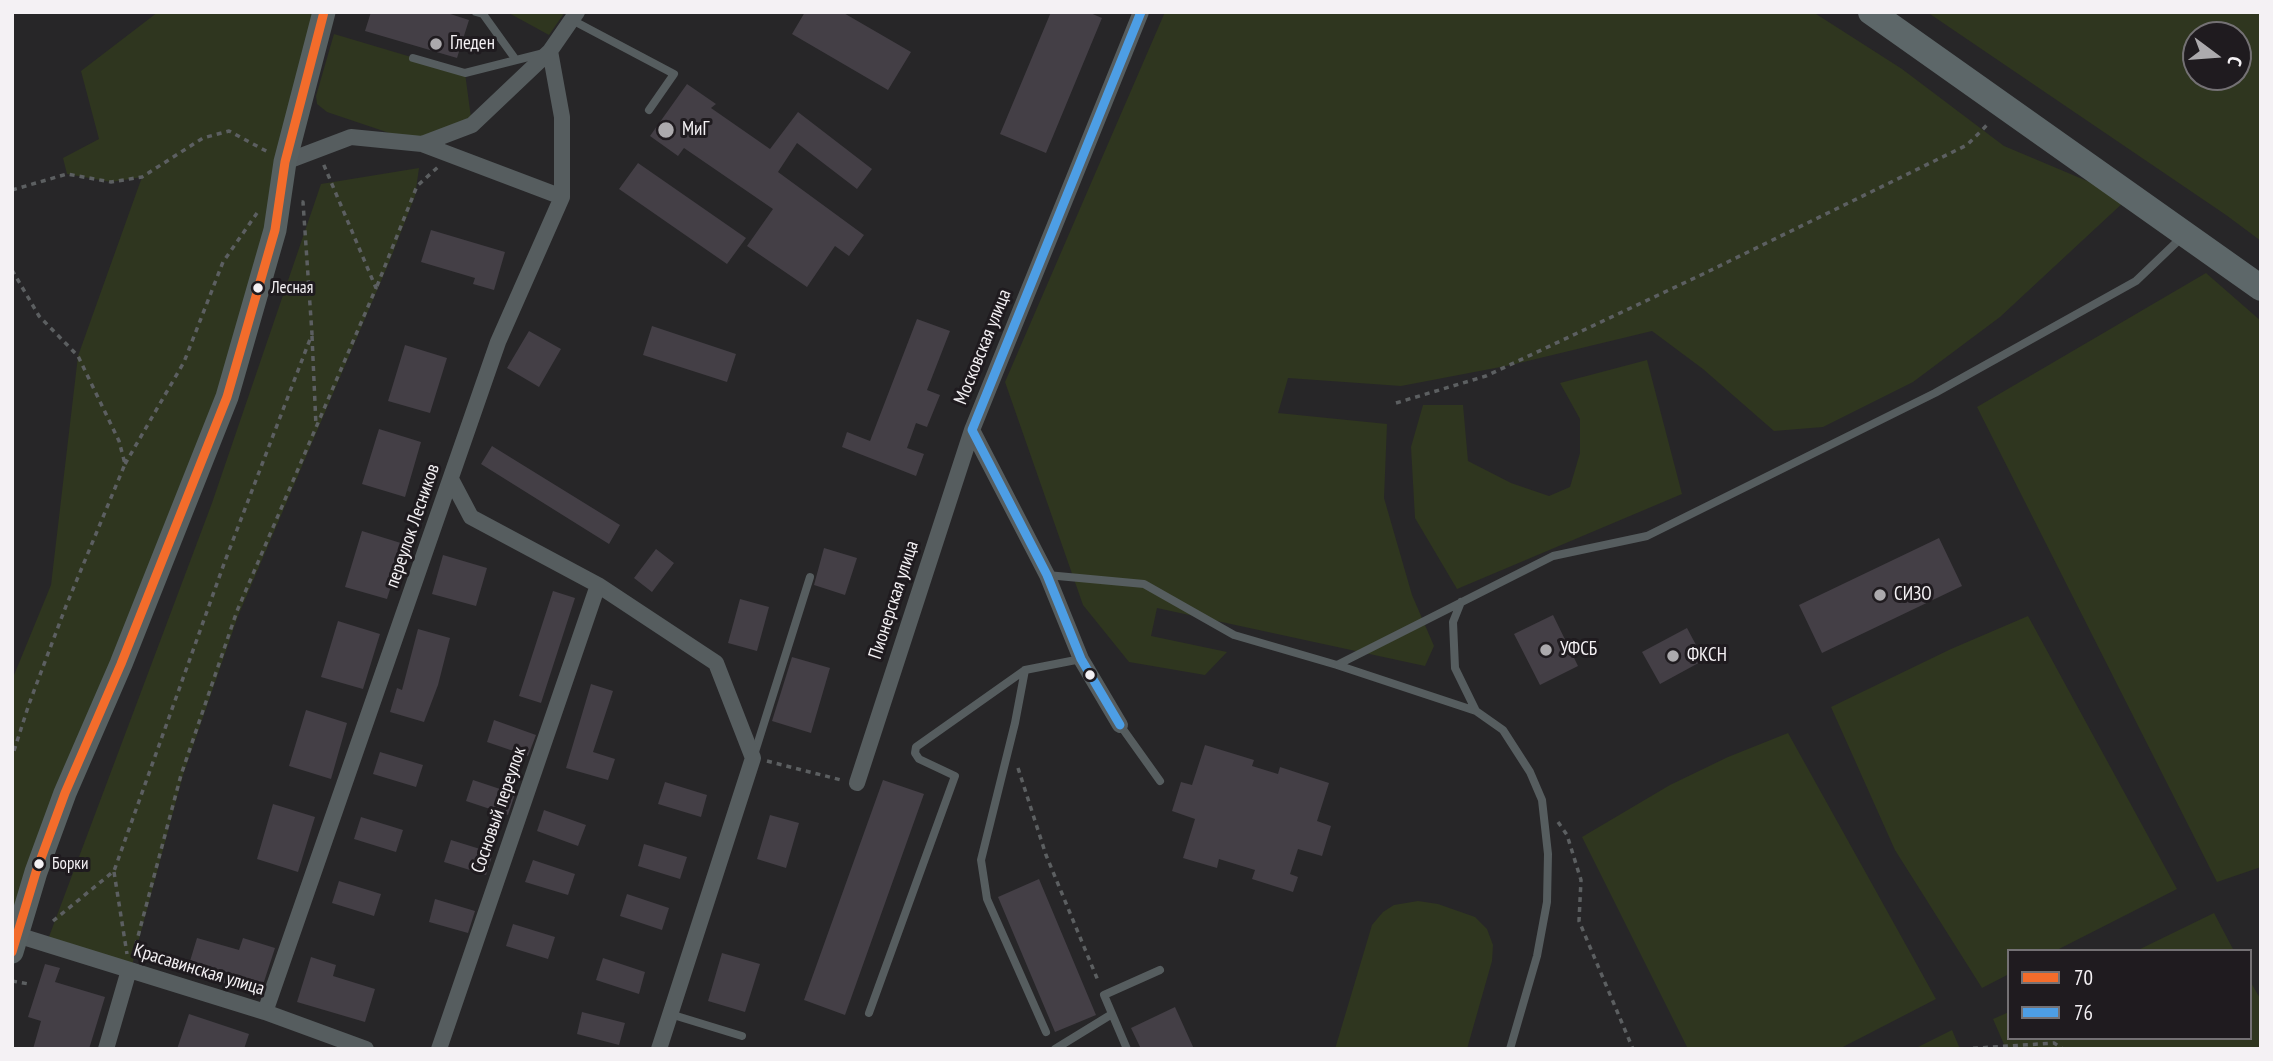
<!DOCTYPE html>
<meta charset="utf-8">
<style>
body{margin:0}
#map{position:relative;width:2273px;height:1061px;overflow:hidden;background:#272628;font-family:"PT Sans Narrow",sans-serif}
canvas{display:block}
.frame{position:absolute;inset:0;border:14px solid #f4f1f4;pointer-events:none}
.legend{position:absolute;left:2007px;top:949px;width:245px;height:91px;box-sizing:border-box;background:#1f1b1f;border:2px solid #747174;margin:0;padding:9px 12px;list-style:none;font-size:21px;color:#f4f1f4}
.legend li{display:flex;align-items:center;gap:14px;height:35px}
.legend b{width:35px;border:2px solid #747174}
.north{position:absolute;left:2182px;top:21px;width:70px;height:70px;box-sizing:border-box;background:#1f1b1f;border:2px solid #747174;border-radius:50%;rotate:106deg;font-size:19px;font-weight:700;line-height:28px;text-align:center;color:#f4f1f4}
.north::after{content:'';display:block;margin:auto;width:24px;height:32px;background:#acaaad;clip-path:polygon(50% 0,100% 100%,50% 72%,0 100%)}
</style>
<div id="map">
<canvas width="2273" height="1061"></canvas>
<div class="frame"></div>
<ul class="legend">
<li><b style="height:9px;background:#f36c2b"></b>70</li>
<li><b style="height:9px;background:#4d9ee5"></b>76</li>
</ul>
<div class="north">С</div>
</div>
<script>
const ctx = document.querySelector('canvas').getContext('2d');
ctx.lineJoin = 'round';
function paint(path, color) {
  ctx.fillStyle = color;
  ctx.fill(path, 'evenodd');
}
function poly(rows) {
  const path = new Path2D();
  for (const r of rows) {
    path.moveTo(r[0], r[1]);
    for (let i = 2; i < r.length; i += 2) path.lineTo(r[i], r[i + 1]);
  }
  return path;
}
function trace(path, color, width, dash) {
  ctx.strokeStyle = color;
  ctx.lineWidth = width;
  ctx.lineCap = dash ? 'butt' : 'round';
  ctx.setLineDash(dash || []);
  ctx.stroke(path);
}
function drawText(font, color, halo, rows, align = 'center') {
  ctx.font = font + ' "PT Sans Narrow",sans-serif';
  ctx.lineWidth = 6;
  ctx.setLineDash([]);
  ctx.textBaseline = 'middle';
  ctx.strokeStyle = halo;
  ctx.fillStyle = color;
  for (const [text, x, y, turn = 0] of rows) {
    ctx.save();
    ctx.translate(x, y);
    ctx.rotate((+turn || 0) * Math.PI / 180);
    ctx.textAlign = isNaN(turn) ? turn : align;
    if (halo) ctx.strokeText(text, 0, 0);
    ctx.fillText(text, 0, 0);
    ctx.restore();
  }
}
const green = poly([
 [158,12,324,12,250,318,12,938,12,680,51,585,78,356,142,177,111,182,67,174,63,158,99,139,81,71],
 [507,12,565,12,549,35],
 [1165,12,1813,12,1902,69,2004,146,2099,186,2126,200,2000,317,1913,382,1823,427,1774,431,1703,369,1652,331,1511,365,1401,386,1288,378,1278,413,1387,424,1384,498,1412,595,1434,646,1425,666,1157,608,1151,636,1227,652,1205,675,1129,662,1083,605,1005,382],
 [1927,12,2261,12,2261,241,2226,215],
 [2196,35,2238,35,2238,77,2196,77],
 [334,34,465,73,472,125,422,144,327,112,317,104,316,96],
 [419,168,415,196,390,260,238,616,183,775,131,969,47,942,212,503,321,184],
 [2206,273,2261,321,2261,867,2217,882,1977,407],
 [1647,360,1682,494,1457,589,1415,518,1411,447,1423,405,1463,405,1468,461,1511,483,1549,496,1570,487,1580,453,1580,419,1560,383],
 [2028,616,2177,889,2055,951,2009,951,2009,974,1982,988,1895,850,1831,707,1951,649],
 [1788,733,1936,999,1839,1049,1688,1049,1582,837,1670,785,1728,757],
 [1418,901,1438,904,1475,917,1487,929,1493,945,1492,961,1467,1049,1335,1049,1372,925,1383,912,1394,905],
 [2214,913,2234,951,2136,951],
 [2250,981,2261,1000,2261,1049,2006,1049,1993,1019,2009,1012,2009,1038,2250,1038],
 [1952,1030,1960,1049,1914,1049]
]);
const building = poly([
 [371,12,444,12,469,20,457,58,365,31],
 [805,12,842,12,911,52,888,90,792,34],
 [1051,12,1088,12,1102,18,1046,153,1000,134],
 [687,84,716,104,711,108,770,149,798,112,872,169,857,189,797,143,778,172,864,235,849,256,835,246,807,287,747,246,773,209,684,148,678,156,650,136],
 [638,163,746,238,727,264,619,189],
 [431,230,505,252,494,290,473,284,475,278,421,262],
 [917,319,950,331,927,390,940,395,927,427,916,423,907,448,924,454,916,476,842,447,847,432,870,441],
 [652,326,736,354,727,382,643,355],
 [529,331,561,349,539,387,507,368],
 [405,345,447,358,430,413,388,401],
 [379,429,421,442,405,497,362,484],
 [492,446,620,525,609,544,481,464],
 [362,531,404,544,387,599,345,587],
 [1939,538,1962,586,1822,653,1799,605],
 [824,548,857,558,845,595,814,585],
 [656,549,674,563,652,592,634,578],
 [443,555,487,568,476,606,432,594],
 [553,591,575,598,541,703,519,696],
 [740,599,769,607,757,651,728,643],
 [1553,615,1578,666,1540,685,1514,634],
 [338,621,380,634,363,689,321,677],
 [1687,628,1704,660,1660,684,1642,652],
 [418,629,450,638,438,685,424,722,390,712,397,688,402,690],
 [792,657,830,668,811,733,772,721],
 [591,684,613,691,593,752,615,759,608,780,566,768],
 [306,710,347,723,331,779,289,766],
 [494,720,536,735,528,756,487,742],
 [1205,745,1254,760,1252,766,1278,774,1280,767,1329,783,1317,821,1331,826,1322,856,1298,849,1290,874,1298,877,1293,892,1252,879,1255,870,1219,859,1217,868,1183,858,1195,819,1172,811,1181,782,1192,785],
 [380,752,423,765,416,787,373,774],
 [473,780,515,794,508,815,466,801],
 [883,780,924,794,845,1015,804,1000],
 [665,782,707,795,701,817,658,804],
 [273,804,315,817,298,872,257,859],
 [544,810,586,825,578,846,537,831],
 [770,815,799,823,786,868,757,859],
 [361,817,403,830,396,852,354,839],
 [451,840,493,853,486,875,444,862],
 [644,844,687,857,680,879,638,866],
 [533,860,575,874,568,895,525,882],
 [1039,879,1096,1015,1055,1032,998,897],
 [339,881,381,894,374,916,332,903],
 [627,894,669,908,662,930,620,916],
 [435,899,475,911,468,933,429,922],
 [513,924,555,937,548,959,506,946],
 [197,938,239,950,243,938,275,948,260,994,187,971],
 [722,953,760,964,745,1012,708,1001],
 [311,957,336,965,333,976,375,989,365,1022,297,1002],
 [603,958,645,972,639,994,596,980],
 [45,964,60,968,55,982,105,997,89,1049,33,1049,41,1021,28,1017],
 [1175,1007,1194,1049,1141,1049,1131,1028],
 [582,1012,625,1023,619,1045,577,1034],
 [189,1014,249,1034,244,1049,177,1049]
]);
const path = poly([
 [12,190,67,174,111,182,142,177,203,138,229,131,268,152],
 [12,270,39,316,78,356,119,441,125,464,66,606,29,704,12,757],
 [377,286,417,186,438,167],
 [312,336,316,426],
 [1396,403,1486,376,1701,275,1967,145,1989,123],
 [125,464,184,362,223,262,257,213],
 [767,761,841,780],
 [1018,768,1046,855,1099,983],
 [1558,822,1567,835,1581,880,1579,921,1633,1049],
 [114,872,127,954],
 [53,921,114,871,225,561,312,334,303,202,299,202],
 [133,955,181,775,237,611,376,288,323,163],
 [12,981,29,984],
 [1963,1049,2054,1043,2063,1049]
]);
const service = poly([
 [476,12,483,14,516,60],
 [572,20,674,74,649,110],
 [413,58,465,73,544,53],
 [1047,575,1144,584,1234,635,1337,665,1553,556,1647,536,1935,393,2136,281,2181,238],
 [1461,602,1453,622,1455,668,1476,711],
 [1337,665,1476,711,1503,730,1530,772,1542,800,1548,854,1547,902,1537,956,1510,1049],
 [1025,670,1015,723,981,860,987,899,1046,1032],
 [1120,725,1160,781],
 [754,755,810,577],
 [869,1013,955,776,919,759,915,753,916,747,1025,670,1081,659],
 [670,1014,742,1036],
 [1055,1049,1112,1014],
 [1127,1049,1104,995,1160,970]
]);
const minor = poly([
 [422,144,562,197],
 [285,162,351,137,422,144,472,125,550,51,577,12],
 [452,481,471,517,598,585,716,663,753,758,659,1049],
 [1120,725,1081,659,1047,575,972,430,1141,12],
 [857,783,972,430],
 [17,935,265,1012,366,1049],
 [265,1012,498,342,562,197,562,117,550,51],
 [106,1049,129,970],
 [439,1049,598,585]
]);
const secondary = poly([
 [12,952,36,872,65,793,121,664,227,397,275,230,285,162,324,12]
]);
const primary = poly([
 [1871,12,2261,288]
]);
const bus1 = poly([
 [12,952,36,872,65,793,121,664,227,397,275,230,285,162,324,12]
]);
const bus2 = poly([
 [1120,725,1081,659,1047,575,972,430,1141,12]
]);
const markers = [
 [436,44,7,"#acaaad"],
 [666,130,9,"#acaaad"],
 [258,288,6,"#f4f1f4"],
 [1880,595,7,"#acaaad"],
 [1546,650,7,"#acaaad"],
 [1673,656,7,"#acaaad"],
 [1090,675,6,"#f4f1f4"],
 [39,864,6,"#f4f1f4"]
];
const busNames = [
 ["Лесная",271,288],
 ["Борки",52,864]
];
const poiNames = [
 ["Гледен",450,44],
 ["МиГ",682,130],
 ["СИЗО",1894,595],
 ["УФСБ",1560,650],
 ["ФКСН",1687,656]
];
const streetNames = [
 ["Московская улица",983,347,-68],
 ["переулок Лесников",413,526,-71],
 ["Пионерская улица",894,600,-72],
 ["Сосновый переулок",499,810,-71],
 ["Красавинская улица",199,970,17]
];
paint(green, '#2f361f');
paint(building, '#443f46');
trace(path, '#5c5f61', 3.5, [5, 5]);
trace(service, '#565d5f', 8);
trace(minor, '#565d5f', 16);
trace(secondary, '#576061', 23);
trace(primary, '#5d6769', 26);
trace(bus1, '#f36c2b', 9);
trace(bus2, '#4d9ee5', 9);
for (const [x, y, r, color] of markers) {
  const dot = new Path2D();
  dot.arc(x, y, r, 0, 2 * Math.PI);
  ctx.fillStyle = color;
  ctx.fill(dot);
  trace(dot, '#1f1b1f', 2.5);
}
drawText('17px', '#f4f1f4', '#1f1b1f', busNames, 'left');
drawText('19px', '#f4f1f4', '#1f1b1f', poiNames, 'left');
drawText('19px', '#f4f1f4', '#1f1b1f', streetNames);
</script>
